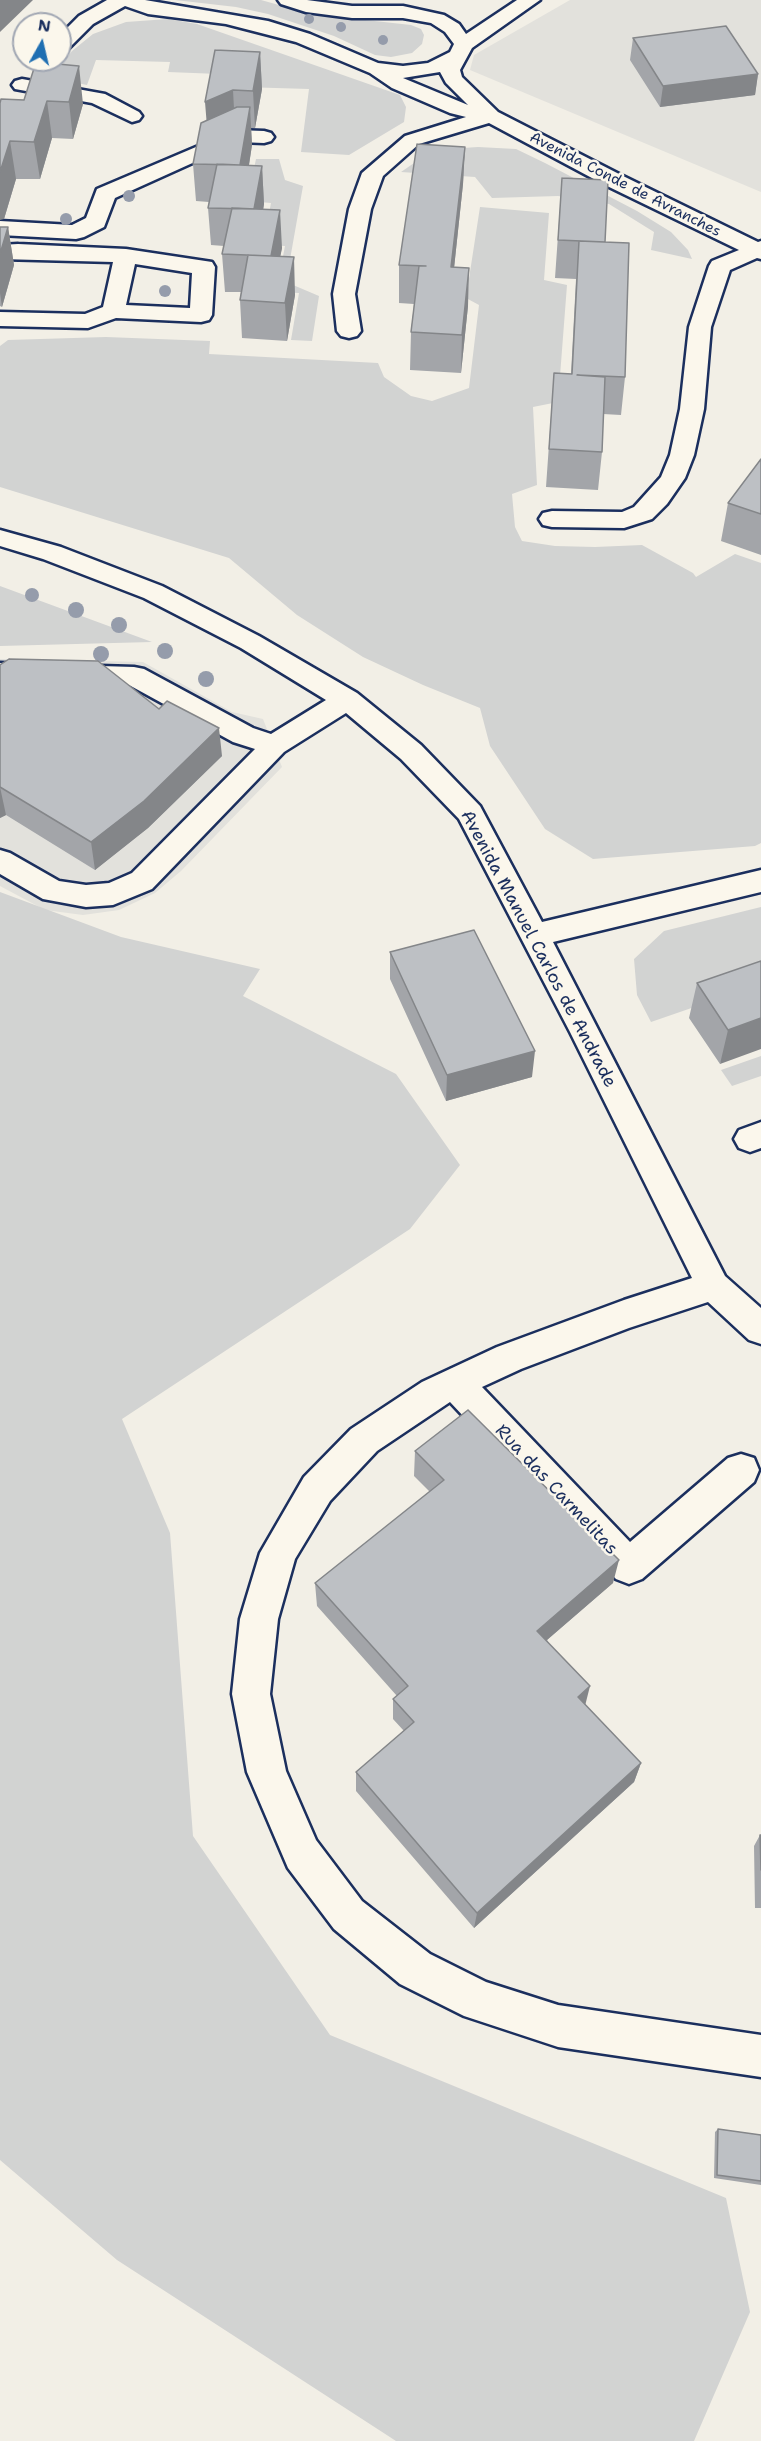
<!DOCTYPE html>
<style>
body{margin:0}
#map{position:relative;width:761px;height:2441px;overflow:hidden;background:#f2efe6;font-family:"Shantell Sans",sans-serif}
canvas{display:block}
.north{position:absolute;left:12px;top:12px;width:60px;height:60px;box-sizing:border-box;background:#fbf7ec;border:2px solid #a1a7b3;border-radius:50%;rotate:8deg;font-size:16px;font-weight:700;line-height:24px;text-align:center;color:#1b2f5e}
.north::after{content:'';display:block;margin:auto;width:21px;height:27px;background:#1f6fb2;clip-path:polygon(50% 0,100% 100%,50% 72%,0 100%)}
</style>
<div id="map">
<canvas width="761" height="2441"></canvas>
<div class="north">N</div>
</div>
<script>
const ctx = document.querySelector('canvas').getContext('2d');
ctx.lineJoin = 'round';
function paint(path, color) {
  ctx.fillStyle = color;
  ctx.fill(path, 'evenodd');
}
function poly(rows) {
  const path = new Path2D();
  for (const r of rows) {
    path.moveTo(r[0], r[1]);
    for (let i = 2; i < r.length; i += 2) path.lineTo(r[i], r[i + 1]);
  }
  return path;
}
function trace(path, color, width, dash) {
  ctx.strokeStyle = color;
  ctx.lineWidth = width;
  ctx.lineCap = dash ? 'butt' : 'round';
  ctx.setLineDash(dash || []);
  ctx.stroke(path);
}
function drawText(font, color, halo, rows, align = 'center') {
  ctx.font = font + ' "Shantell Sans",sans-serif';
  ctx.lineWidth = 5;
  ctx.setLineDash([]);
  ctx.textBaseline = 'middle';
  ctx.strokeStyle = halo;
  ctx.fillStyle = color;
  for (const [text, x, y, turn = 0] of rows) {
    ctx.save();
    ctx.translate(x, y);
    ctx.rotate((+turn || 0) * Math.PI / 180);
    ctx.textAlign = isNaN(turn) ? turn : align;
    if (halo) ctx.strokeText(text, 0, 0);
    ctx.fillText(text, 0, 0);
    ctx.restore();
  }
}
const built = poly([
 [570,0,761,0,761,192,470,70,474,55],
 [0,659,143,662,232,712,263,719,282,767,181,871,155,893,119,910,83,915,45,910,0,886]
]);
const green = poly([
 [175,0,261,0,311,14,411,25,421,29,424,35,422,44,412,53,391,57,375,55,334,36,268,14,236,7],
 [168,19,197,24,400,95,406,107,404,122,349,155,301,152,309,89,242,87,244,75,168,72,170,62,96,60,87,85,57,79,53,76,72,51,93,34,126,22],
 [478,147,516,149,545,163,637,211,671,232,688,250,692,259,651,250,654,232,609,204,558,196,492,198,475,177,401,172,433,150],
 [256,159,279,159,285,180,303,186,286,282,319,296,312,341,291,340,299,293,276,292,285,246,263,245,271,203,247,201],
 [480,207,549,213,544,280,567,285,558,402,533,407,537,485,512,494,515,527,522,541,555,546,595,547,642,545,693,573,696,577,735,554,761,563,761,843,755,846,593,859,545,829,490,746,480,708,423,685,363,657,297,615,229,558,0,487,0,346,8,340,106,337,210,341,209,354,378,363,384,377,411,396,432,401,469,388,479,305,466,298],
 [0,586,152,642,0,646],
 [0,892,121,937,260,969,243,996,396,1074,460,1165,410,1229,122,1419,170,1533,193,1836,330,2035,726,2198,750,2312,694,2441,396,2441,117,2260,0,2160],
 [761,907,761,984,651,1022,637,995,634,959,664,931],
 [761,1056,761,1076,732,1086,721,1070]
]);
const minor = poly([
 [107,0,145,0,268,21,310,34,378,63,403,66,428,63,450,52,454,44,445,32,431,23,403,18,352,18,306,12,281,4,278,0,307,0,352,6,403,6,444,15,459,24,466,34,517,0,540,0,472,48,460,70,462,77,498,112,621,175,758,242,761,241,761,259,757,258,730,270,711,327,704,409,694,455,685,478,667,504,652,519,624,528,552,527,543,525,539,519,543,513,552,511,622,512,634,507,661,477,670,455,680,409,689,327,709,266,712,261,739,250,605,185,489,123,419,144,383,176,371,209,355,294,361,331,357,336,349,338,341,336,337,331,333,294,349,209,362,173,405,136,466,117,450,113,392,88,370,73,296,42,226,24,148,14,125,6,93,24,67,50,60,52,60,35,79,16,107,0],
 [440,72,446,83,468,105,403,78,440,72],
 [22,79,105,94,139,112,142,116,139,120,132,122,92,103,15,89,12,85,15,81,22,79],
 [236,130,264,131,271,133,274,137,271,141,264,143,239,142,115,198,104,227,84,237,76,239,0,235,0,221,72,225,86,218,97,189,236,130],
 [18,244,126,249,212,262,215,267,212,315,209,320,201,322,116,318,88,328,0,326,0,312,85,314,103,307,113,262,0,259,0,245,18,244],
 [135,264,192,273,190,308,126,305,135,264],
 [0,530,61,547,162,586,259,636,357,693,421,745,480,806,542,922,761,870,761,892,553,942,725,1276,761,1308,761,1344,749,1340,708,1302,629,1328,521,1369,482,1387,630,1542,728,1458,741,1454,754,1458,759,1470,754,1482,642,1579,629,1584,616,1579,450,1402,377,1451,330,1501,295,1559,278,1619,270,1694,286,1771,316,1840,362,1901,430,1954,486,1982,558,2005,761,2035,761,2077,558,2047,464,2016,400,1984,334,1929,288,1868,247,1772,232,1694,240,1619,260,1553,304,1477,351,1429,422,1382,497,1347,624,1300,692,1278,570,1032,459,819,401,759,346,713,284,752,152,889,113,905,86,907,43,899,0,874,0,850,10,853,59,881,86,885,109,883,132,873,255,749,233,742,129,685,0,681,0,663,134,667,144,669,253,728,271,734,326,700,241,648,144,598,43,559,0,546,0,530],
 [761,1122,761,1148,750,1152,739,1148,734,1139,739,1130,761,1122]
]);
const trees = [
 [309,19,5],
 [341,27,5],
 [383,40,5],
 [129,196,6],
 [66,219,6],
 [165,291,6],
 [32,595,7],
 [76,610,8],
 [119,625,8],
 [165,651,8],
 [101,654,8],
 [206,679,8]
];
const wall = poly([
 [633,38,758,74,755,95,660,107,630,60],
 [260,52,262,89,255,128,251,128,252,145,249,165,262,166,264,204,263,210,282,248,280,256,295,295,287,341,242,338,240,300,241,292,225,292,222,254,224,246,211,245,208,208,209,202,196,201,193,164,207,120],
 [36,62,83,104,73,139,52,138,40,179,16,179,4,219,0,103,24,100],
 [465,147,463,184,454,268,468,306,461,373,410,370,411,332,414,304,399,303,399,265],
 [562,178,605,242,625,377,621,415,603,414,602,452,598,490,546,487,554,373,571,374,576,279,555,278],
 [0,227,8,227,14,265,2,307,0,306],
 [761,459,761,555,721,541,728,503],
 [0,665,159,709,222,756,148,828,95,870,6,815,0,818],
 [390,952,532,1077,446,1101,390,979],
 [761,961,720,1064,689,1018,697,983],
 [415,1451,613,1583,547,1640,585,1705,641,1763,634,1782,474,1928,356,1791,356,1772,404,1731,393,1719,393,1699,397,1696,317,1606,315,1583,430,1492,414,1476],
 [760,1835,761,1835,761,1908,755,1908,754,1846],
 [718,2129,761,2135,761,2185,714,2178,715,2132]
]);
const shadedWall = poly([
 [0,0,33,0,0,32],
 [260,52,262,89,255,128,253,91],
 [79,66,83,104,73,139,69,102],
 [758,74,755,95,660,107,663,86],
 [233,90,235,128,208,139,205,102],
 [47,101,52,138,40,179,34,142],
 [250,107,252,145,243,203,240,165],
 [10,141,16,179,4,219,0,220,0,172],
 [465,147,463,184,450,306,451,267],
 [262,166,264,204,257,247,254,209],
 [280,210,282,248,273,294,271,256],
 [8,227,14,265,2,307,0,293,0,254],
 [294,257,295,295,287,341,285,303],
 [469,268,468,306,461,373,462,335],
 [219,728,222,756,148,828,95,870,91,842],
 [0,787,6,815,0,818],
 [761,1018,761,1049,720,1064,728,1030],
 [535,1051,532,1077,446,1101,447,1075],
 [619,1560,613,1583,533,1652,537,1631],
 [590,1686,585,1706,578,1697],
 [641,1763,634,1782,474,1928,477,1913]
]);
const building = poly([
 [726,26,758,74,663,86,633,38,726,26],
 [215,50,260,52,253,91,233,90,205,102,215,50],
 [36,62,79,66,69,102,47,101,34,142,10,141,0,172,0,103,1,99,24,100,36,62],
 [237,107,250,107,240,165,193,164,201,123,237,107],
 [417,144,465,147,451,267,469,268,462,335,411,332,419,266,426,266,399,265,417,144],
 [217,164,262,166,254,209,208,208,217,164],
 [562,178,608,180,605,242,558,240,562,178],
 [232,208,280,210,271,256,222,254,232,208],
 [0,227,8,227,0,254,0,227],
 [579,241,629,243,625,377,577,375,605,377,602,452,549,449,554,373,572,374,579,241],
 [248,255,294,257,285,303,240,300,248,255],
 [761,459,761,514,728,503,761,459],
 [9,659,98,661,159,709,167,701,219,728,144,801,91,842,0,787,0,665,9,659],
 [474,930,535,1051,447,1075,390,952,474,930],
 [761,961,761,1018,728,1030,697,983,761,961],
 [468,1410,619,1560,537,1631,590,1686,578,1697,641,1763,477,1913,356,1772,414,1722,393,1699,408,1686,315,1583,444,1480,415,1451,468,1410],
 [760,1835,761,1835,761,1870,760,1835],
 [718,2129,761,2135,761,2181,717,2175,718,2129]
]);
const farStreetnames = [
 ["Avenida Conde de Avranches",625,185,27]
];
const streetNames = [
 ["Avenida Manuel Carlos de Andrade",538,949,62],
 ["Rua das Carmelitas",556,1490,47]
];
paint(built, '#e2e1dc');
paint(green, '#d2d3d2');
trace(minor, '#1b2f5e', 5);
paint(minor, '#fbf7ec');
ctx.fillStyle = '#959cab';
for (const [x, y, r] of trees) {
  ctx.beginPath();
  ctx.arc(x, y, r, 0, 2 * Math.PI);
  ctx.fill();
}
paint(wall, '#a3a5a9');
paint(shadedWall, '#848689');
paint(building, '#bdc0c4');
trace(building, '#848689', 1.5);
drawText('15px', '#1b2f5e', '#fbf7ec', farStreetnames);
drawText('18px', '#1b2f5e', '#fbf7ec', streetNames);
</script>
